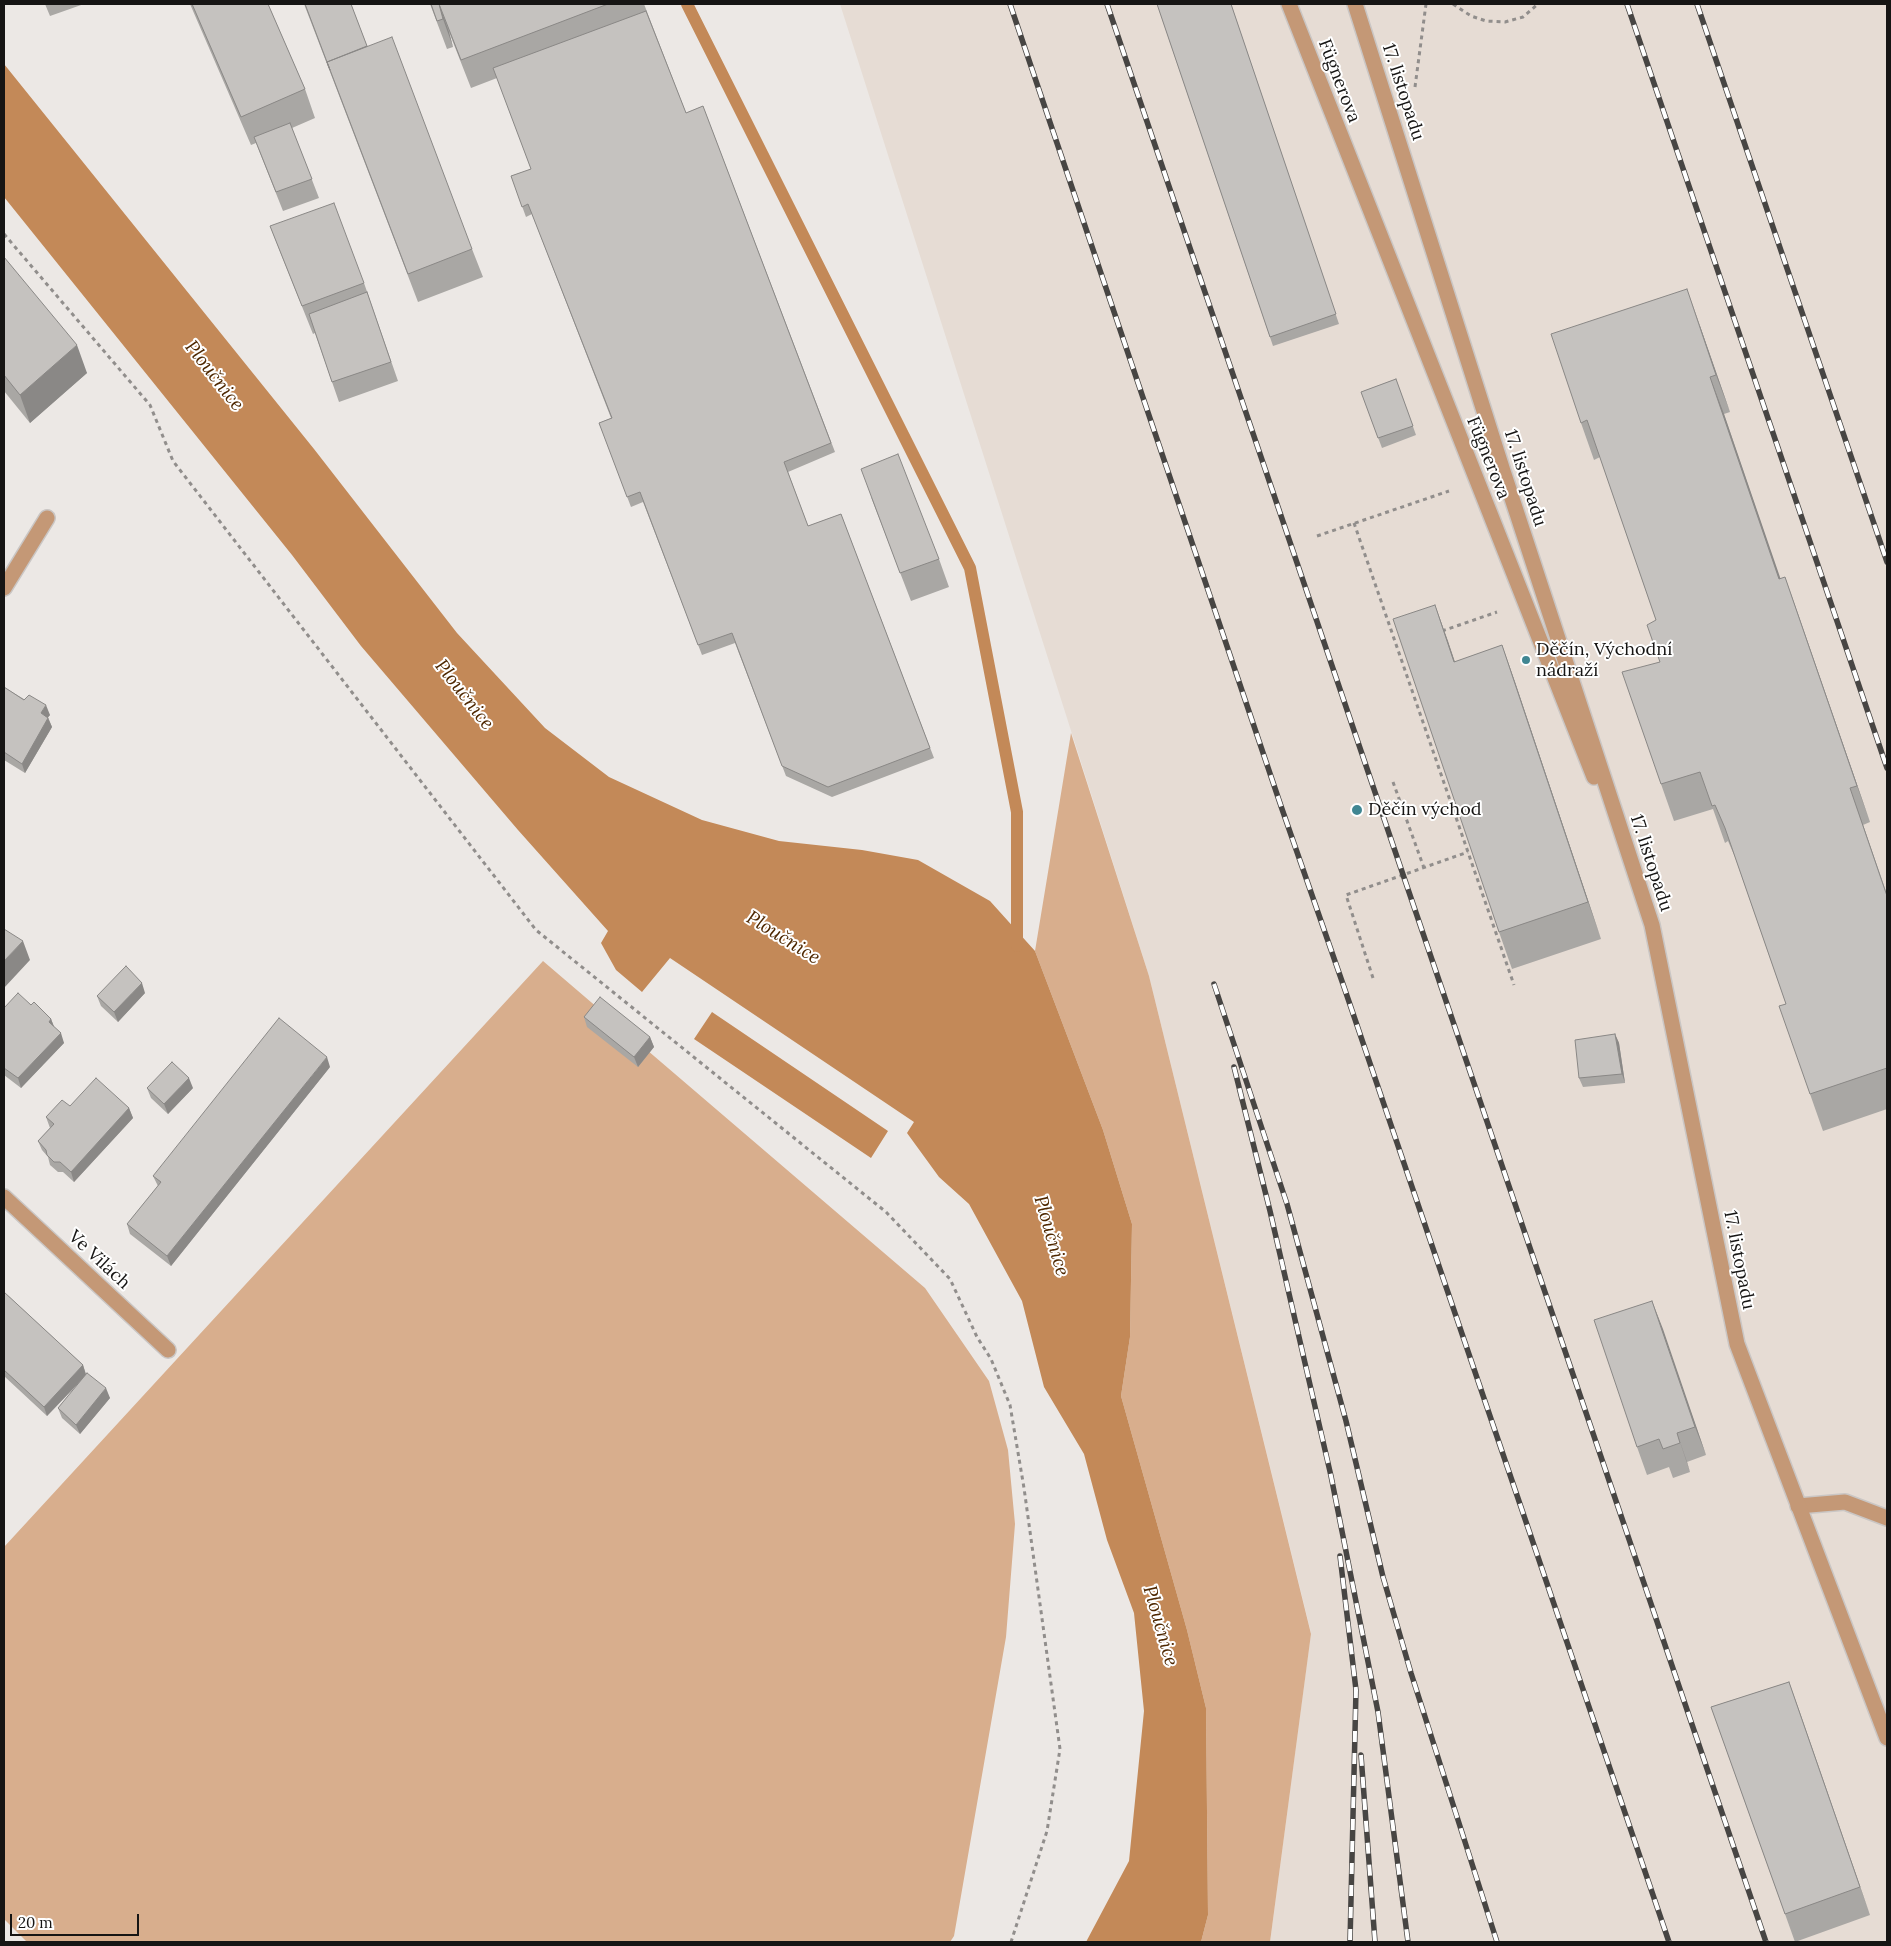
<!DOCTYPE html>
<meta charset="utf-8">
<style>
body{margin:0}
#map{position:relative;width:1891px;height:1946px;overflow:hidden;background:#ece8e5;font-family:Lora,serif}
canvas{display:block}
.frame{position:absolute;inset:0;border:5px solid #161514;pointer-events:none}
.scale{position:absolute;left:10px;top:1914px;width:129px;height:22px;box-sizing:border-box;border:2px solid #161514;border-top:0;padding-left:6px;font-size:15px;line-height:18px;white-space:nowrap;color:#161514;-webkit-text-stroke:4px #fff;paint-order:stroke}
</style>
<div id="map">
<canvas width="1891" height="1946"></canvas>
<div class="frame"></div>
<div class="scale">20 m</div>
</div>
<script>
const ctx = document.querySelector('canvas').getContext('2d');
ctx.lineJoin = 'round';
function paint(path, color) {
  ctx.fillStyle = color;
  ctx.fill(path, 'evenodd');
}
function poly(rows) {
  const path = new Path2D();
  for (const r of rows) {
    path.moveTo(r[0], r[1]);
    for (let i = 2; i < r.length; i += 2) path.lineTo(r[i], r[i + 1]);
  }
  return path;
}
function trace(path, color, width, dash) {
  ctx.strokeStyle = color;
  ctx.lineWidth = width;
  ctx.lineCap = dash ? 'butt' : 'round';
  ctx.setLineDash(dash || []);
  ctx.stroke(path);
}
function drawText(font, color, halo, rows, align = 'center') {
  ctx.font = font + ' Lora,serif';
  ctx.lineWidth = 4;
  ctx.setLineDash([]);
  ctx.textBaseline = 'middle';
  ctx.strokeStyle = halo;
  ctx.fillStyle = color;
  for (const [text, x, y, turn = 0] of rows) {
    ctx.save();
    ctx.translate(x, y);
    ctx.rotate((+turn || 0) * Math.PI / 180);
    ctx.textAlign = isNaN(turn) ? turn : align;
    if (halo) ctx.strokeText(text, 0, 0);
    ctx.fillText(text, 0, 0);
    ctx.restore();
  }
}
const built = poly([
 [840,4,1887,4,1887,1942,1270,1942,1311,1633,1149,976]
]);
const green = poly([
 [1071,733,1149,976,1311,1634,1270,1942,1201,1942,1208,1915,1206,1708,1187,1630,1121,1396,1130,1337,1132,1224,1103,1130,1035,951],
 [543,961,925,1288,989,1381,1008,1450,1015,1524,1006,1637,954,1936,950,1942,27,1942,4,1919,4,1547]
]);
const water = poly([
 [4,64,314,449,457,633,545,728,609,777,702,820,779,841,862,850,918,860,990,901,1035,951,1103,1130,1132,1224,1130,1337,1121,1396,1187,1630,1206,1708,1208,1915,1201,1942,1086,1942,1129,1861,1144,1711,1134,1613,1107,1540,1084,1454,1044,1387,1022,1301,969,1204,939,1177,907,1133,914,1122,670,958,642,992,616,970,601,943,608,931,518,830,361,646,292,555,4,197],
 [712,1012,888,1131,871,1158,694,1039]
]);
const stream = poly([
 [687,4,970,568,1017,812,1017,946]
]);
const path = poly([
 [1453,4,1471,16,1486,21,1505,22,1523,17,1538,4],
 [1415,87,1426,4],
 [4,234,150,405,173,461,536,930,886,1212,950,1279,977,1337,991,1359,1010,1405,1024,1488,1060,1749,1047,1831,1011,1942],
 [1354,523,1514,985],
 [1317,536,1449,491],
 [1442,631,1497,612],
 [1393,782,1424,868],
 [1373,978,1346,895,1468,852]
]);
const lane = poly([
 [1798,1506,1845,1502,1887,1518]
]);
const street = poly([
 [1289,4,1594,777],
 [1355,4,1503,471,1652,925,1737,1344,1887,1738],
 [4,588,47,518],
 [4,1197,168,1350]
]);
const rail = poly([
 [1010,4,1282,809,1344,987,1669,1942],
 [1107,4,1766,1942],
 [1627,4,1887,768],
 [1697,4,1887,562],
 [1214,984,1287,1204,1346,1421,1383,1577,1411,1673,1497,1942],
 [1234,1067,1270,1211,1331,1476,1378,1712,1408,1942],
 [1340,1556,1356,1690,1350,1942],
 [1361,1755,1375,1942]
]);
const wall = poly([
 [45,4,84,4,50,16],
 [190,4,268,4,305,89,315,118,292,128,319,198,283,211,256,143,251,145],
 [304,4,351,4,367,46,472,249,483,277,418,302],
 [430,4,644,4,686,113,703,106,835,452,788,472,808,526,841,514,934,758,832,797,786,776,735,643,702,655,643,502,631,507,599,423,611,418,532,214,526,217,511,176,531,169,497,78,471,88,449,32,453,47,447,49],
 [1157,4,1231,4,1339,324,1273,346],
 [270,226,364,283,398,381,339,402,315,333,313,334,281,254],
 [4,257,87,373,30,423,4,391],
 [1700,326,1730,412,1724,414,1780,579,1785,577,1798,614,1870,822,1863,825,1887,894,1887,1109,1823,1131,1810,1094,1786,1004,1735,857,1728,841,1725,843,1713,809,1674,821,1661,784,1660,662,1656,620,1600,457,1594,460,1581,423],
 [1396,379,1416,435,1382,448,1361,392],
 [871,497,939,559,949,587,911,601],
 [1435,605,1455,662,1502,645,1515,682,1601,939,1512,969,1499,932],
 [4,687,50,715,48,717,52,727,25,773,4,760],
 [145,993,118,1022,101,1006,97,996],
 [31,1005,51,1019,54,1027,64,1043,21,1088,4,1075,4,1008],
 [584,1017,650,1037,654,1047,638,1067,587,1027],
 [1615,1034,1619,1043,1625,1083,1583,1087,1579,1078],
 [330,1067,171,1266,130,1234,127,1224,158,1186,153,1176],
 [147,1088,193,1088,168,1114,151,1098],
 [70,1106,129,1108,133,1118,74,1182,63,1172,58,1172,50,1165,48,1157,42,1150,38,1141,50,1128,46,1117],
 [4,1292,83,1365,86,1374,110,1398,80,1434,62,1418,58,1408,79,1383,47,1416,4,1376],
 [1652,1301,1706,1455,1687,1462,1690,1472,1673,1478,1669,1467,1647,1475,1637,1447],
 [1789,1682,1870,1915,1795,1942,1711,1707]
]);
const shadedWall = poly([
 [439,4,449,32,453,47,443,19],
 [1687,289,1700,326,1730,412,1716,375],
 [77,345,87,373,30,423,20,395],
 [1710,377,1724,414,1793,615,1779,579],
 [1785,577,1798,614,1870,822,1857,786],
 [1435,605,1448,641,1467,699,1454,662],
 [1502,645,1515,682,1601,939,1588,902],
 [46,705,50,715,44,722,41,713],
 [48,718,52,727,25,773,22,764],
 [1850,788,1863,825,1887,896],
 [23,941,30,960,4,988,4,961],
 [142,983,145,993,118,1022,114,1012],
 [51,1019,55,1029,49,1022],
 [61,1033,64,1043,21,1088,18,1078],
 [1615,1034,1619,1043,1625,1083,1622,1074],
 [650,1037,654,1047,638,1067,634,1057],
 [327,1057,330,1067,171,1266,167,1256],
 [189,1078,193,1088,168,1114,164,1104],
 [129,1108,133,1118,74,1182,71,1172],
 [1652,1301,1663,1329,1706,1455,1695,1427],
 [83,1365,86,1375,47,1416,44,1407],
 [106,1388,110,1398,80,1434,76,1425],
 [1677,1433,1687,1462,1690,1472],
 [1789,1682,1799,1710,1870,1915,1860,1887]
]);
const building = poly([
 [192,4,268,4,305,89,241,117,192,4],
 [305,4,351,4,367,46,327,62,330,70,305,4],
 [431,4,439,4,443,19,437,21,431,4],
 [439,4,608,4,461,60,439,4],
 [1157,4,1231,4,1336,314,1270,337,1157,4],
 [646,11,686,113,703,106,831,443,784,462,808,526,841,514,930,748,828,787,782,766,732,633,698,645,640,492,627,497,599,423,612,418,528,204,522,207,511,176,531,169,493,68,646,11],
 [392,37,472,249,408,274,327,62,392,37],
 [290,123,312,179,276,192,254,137,290,123],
 [334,203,364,283,302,306,270,226,334,203],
 [4,257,77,345,20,395,4,375,4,257],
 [1687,289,1716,375,1710,377,1779,579,1785,577,1857,786,1850,788,1887,896,1887,1068,1810,1094,1779,1006,1786,1004,1725,828,1715,805,1712,806,1700,772,1661,784,1622,672,1660,662,1647,625,1656,620,1587,420,1581,423,1551,334,1687,289],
 [367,292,391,362,332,382,309,314,367,292],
 [1396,379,1413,426,1378,438,1361,392,1396,379],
 [898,454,939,559,900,573,861,469,898,454],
 [1435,605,1454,662,1502,645,1588,902,1499,932,1393,619,1435,605],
 [4,687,24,700,29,695,46,705,41,713,48,718,22,764,4,752,4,687],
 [4,929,23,941,4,961,4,929],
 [126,966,142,983,114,1012,97,996,126,966],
 [18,993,31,1005,34,1002,51,1019,49,1022,61,1033,18,1078,4,1068,4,1008,18,993],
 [600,997,650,1037,634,1057,584,1017,600,997],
 [279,1018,327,1057,167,1256,127,1224,161,1182,153,1176,279,1018],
 [1615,1034,1622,1074,1579,1078,1575,1040,1615,1034],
 [172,1062,189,1078,164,1104,147,1088,172,1062],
 [96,1078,129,1108,71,1172,60,1162,54,1162,47,1155,46,1150,38,1141,54,1124,46,1117,62,1100,70,1106,96,1078],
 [4,1292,83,1365,44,1407,4,1370,4,1292],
 [1652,1301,1695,1427,1677,1433,1680,1443,1663,1449,1659,1439,1637,1447,1594,1320,1652,1301],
 [87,1373,106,1388,76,1425,58,1408,87,1373],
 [1789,1682,1860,1887,1785,1914,1711,1707,1789,1682]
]);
const markers = [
 [1526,660,5,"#408692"],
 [1357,810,6,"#408692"]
];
const streetNames = [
 ["Fügnerova",1339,81,69],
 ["17. listopadu",1403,92,72],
 ["Fügnerova",1488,458,68],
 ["17. listopadu",1525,478,72],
 ["17. listopadu",1651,863,72],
 ["Ve Vilách",99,1260,43],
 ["17. listopadu",1739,1260,79]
];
const poiNames = [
 ["Děčín, Východní",1536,650],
 ["nádraží",1536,671],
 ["Děčín východ",1368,810]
];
const waterNames = [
 ["Ploučnice",214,376,52],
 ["Ploučnice",464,695,52],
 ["Ploučnice",783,938,32],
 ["Ploučnice",1051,1236,74],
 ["Ploučnice",1160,1626,74]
];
paint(built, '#e6dcd4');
paint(green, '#d8ae8d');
paint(water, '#c38958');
trace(stream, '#c38958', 12);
trace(lane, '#cac6c4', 18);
trace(street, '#cac6c4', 18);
trace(path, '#918e8c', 3, [4, 4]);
trace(lane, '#c49876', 15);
trace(street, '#c49876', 15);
trace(rail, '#474543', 5.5);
trace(rail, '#fff', 4, [11]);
paint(wall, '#a9a7a4');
paint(shadedWall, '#8a8886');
paint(building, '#c5c2bf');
trace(building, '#8a8886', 1);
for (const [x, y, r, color] of markers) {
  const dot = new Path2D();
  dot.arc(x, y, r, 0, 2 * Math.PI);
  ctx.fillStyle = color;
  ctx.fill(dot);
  trace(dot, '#fff', 2);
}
drawText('18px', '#161514', '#fff', streetNames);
drawText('18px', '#161514', '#fff', poiNames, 'left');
drawText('italic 19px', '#4e2700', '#fff', waterNames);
</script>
